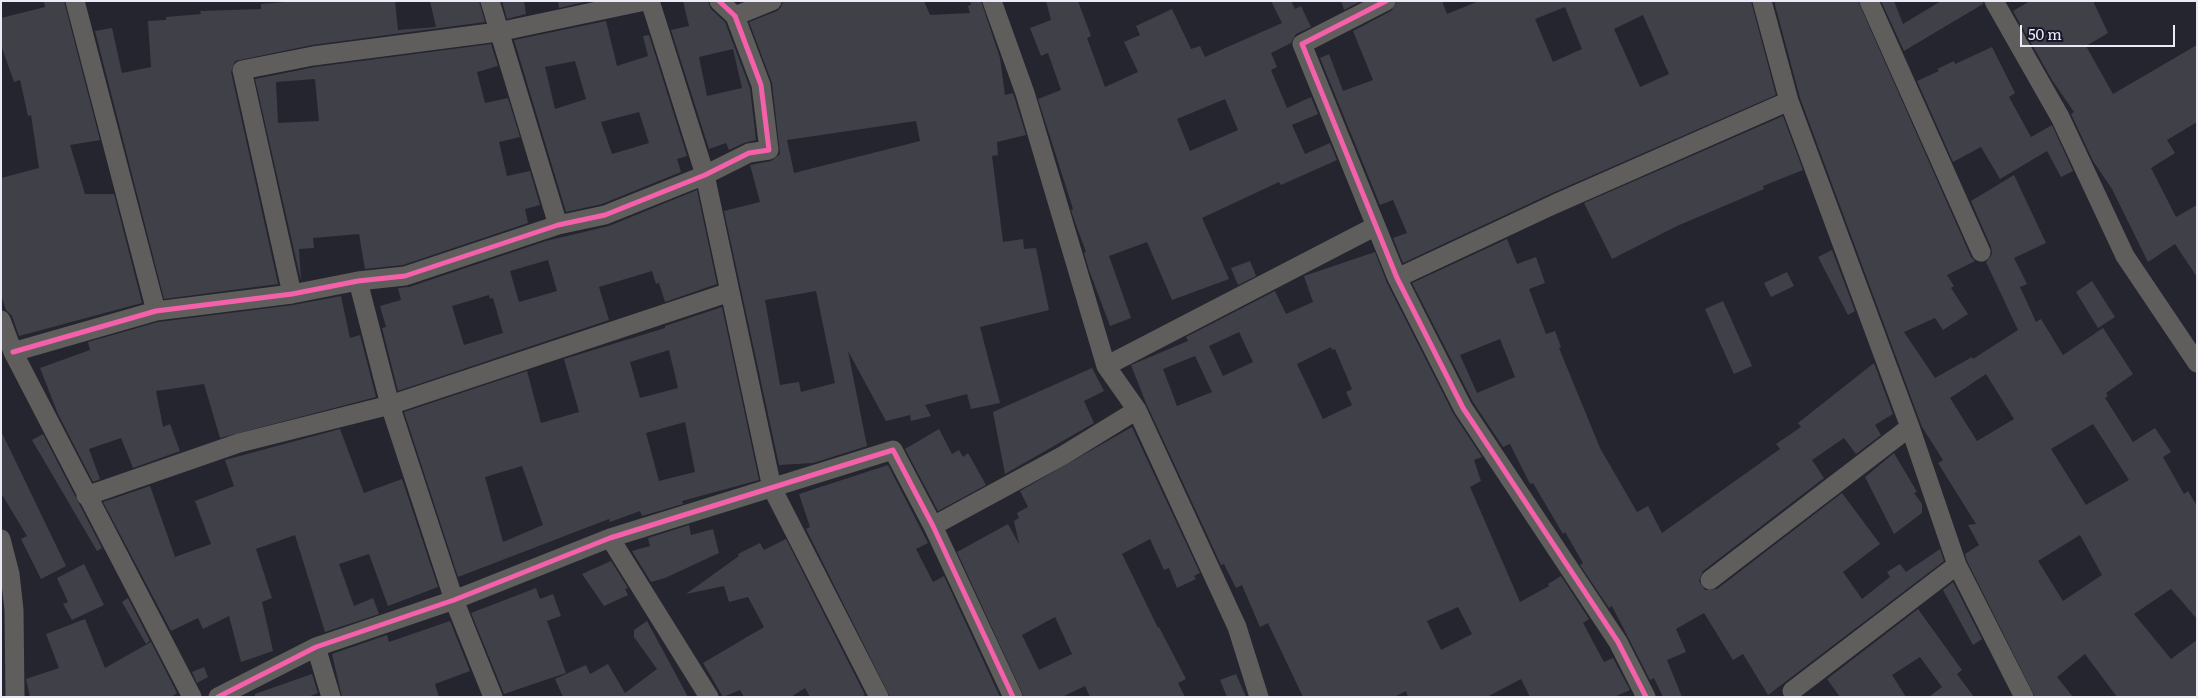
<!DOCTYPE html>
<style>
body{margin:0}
#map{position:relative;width:2198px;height:698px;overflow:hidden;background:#25252f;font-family:Literata,serif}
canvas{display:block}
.frame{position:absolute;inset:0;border:2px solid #eaeaf8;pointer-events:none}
.scale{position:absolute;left:2020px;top:25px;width:155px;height:22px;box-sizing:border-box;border:2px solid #eaeaf8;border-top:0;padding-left:6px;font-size:15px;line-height:18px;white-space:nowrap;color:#eaeaf8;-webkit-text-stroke:4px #17162a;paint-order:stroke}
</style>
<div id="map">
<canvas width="2198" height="698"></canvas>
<div class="frame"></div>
<div class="scale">50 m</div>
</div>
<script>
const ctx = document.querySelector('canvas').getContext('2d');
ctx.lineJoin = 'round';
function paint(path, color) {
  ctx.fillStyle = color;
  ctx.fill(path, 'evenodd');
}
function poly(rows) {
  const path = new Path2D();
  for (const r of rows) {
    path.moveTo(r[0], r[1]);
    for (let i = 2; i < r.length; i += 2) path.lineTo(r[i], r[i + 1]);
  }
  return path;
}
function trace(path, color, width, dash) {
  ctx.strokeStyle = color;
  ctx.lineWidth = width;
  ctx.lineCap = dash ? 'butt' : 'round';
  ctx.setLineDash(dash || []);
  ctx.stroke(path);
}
const building = poly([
 [44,1,64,1,100,140,70,145,85,194,114,194,142,303,19,336,12,316,6,310,1,295,1,178,39,168,31,115,28,116,20,80,14,82,1,45,1,18,45,7],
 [297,1,395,1,398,30,436,27,430,1,479,1,485,22,312,45,235,61,231,72,278,284,164,299,95,31,112,28,122,73,151,67,148,21,166,20,166,17,201,14,200,11,261,9,261,4],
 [502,1,524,1,526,14,507,19],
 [558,1,589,1,559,8],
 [683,1,708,1,711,9,725,22,750,88,756,140,744,143,729,150,726,143,709,149,671,30,689,26],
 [733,49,742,88,707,96,699,57],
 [783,1,924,1,930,15,970,13,968,6,971,5,970,1,981,1,1000,58,1005,95,1013,93,1026,135,997,142,998,155,992,156,1003,242,1023,239,1024,249,1036,248,1049,310,980,327,1000,403,971,409,967,394,925,405,931,416,911,421,910,415,886,421,848,351,867,446,813,463,779,465,724,211,760,202,750,165,771,161,780,154,772,83,749,22,777,11,781,7],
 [916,121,920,141,794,173,787,140],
 [816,291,835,383,801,392,799,382,780,385,765,300],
 [1046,1,1078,1,1091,36,1087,38,1105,87,1138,72,1124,42,1140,35,1136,26,1172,9,1191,49,1200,46,1205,57,1282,23,1271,1,1291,1,1295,9,1301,6,1311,27,1296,34,1291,43,1271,53,1277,67,1271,70,1287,108,1311,97,1318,114,1292,125,1305,154,1330,143,1337,160,1281,185,1279,182,1202,218,1229,279,1172,300,1147,242,1109,256,1131,318,1110,326,1089,270,1084,253,1086,252,1075,222,1071,210,1073,209,1038,99,1061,90,1048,53,1041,56,1030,28,1051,20],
 [1225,99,1238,130,1190,151,1177,119],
 [1341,1,1361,1,1344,10],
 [1397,1,1442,1,1447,14,1479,1,1751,1,1776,95,1550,194,1403,263,1393,238,1407,233,1393,200,1380,205,1320,58,1329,54,1343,91,1373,80,1353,31,1391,11],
 [1565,7,1582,49,1553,62,1535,19],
 [1643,15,1669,74,1640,87,1614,29],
 [1774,1,1858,1,1971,257,1975,261,1947,275,1954,286,1951,288,1968,314,1943,330,1935,318,1904,332,1935,378,1972,357,1973,359,2018,330,1986,262,1992,254,1991,247,1960,176,1971,201,2014,175,2046,243,2014,258,2027,284,2020,287,2036,322,2041,319,2063,355,2103,328,2133,374,2106,393,2108,396,2105,398,2133,442,2155,428,2171,452,2163,457,2184,494,2188,491,2197,506,2197,619,2171,589,2134,614,2171,659,2197,640,2197,697,2117,697,2085,654,2057,677,2073,697,2035,697,1967,561,1965,554,1979,545,1968,525,1976,524,1938,463,1943,460,1922,427,1800,98],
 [1986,374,2014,419,1977,441,1950,398],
 [2093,424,2129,480,2086,505,2051,449],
 [2080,535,2102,575,2063,601,2038,561],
 [1881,1,1894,1,1903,24,1941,1,1983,1,1983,4,1904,51],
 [2030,1,2093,1,2108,33,2086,46,2113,94,2197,45,2197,122,2167,140,2175,153,2151,168,2176,217,2197,205,2197,277,2175,244,2148,262,2112,189,2093,161,2071,114,2074,112,2052,80,2013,11],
 [606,21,617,66,648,56,643,36,649,35,687,156,677,159,681,172,602,204,566,212,514,40],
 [575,61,586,99,555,109,545,67],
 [639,112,649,143,612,154,601,122],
 [491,44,498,66,477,72,485,103,508,98,520,137,499,142,507,176,530,171,540,205,525,209,528,223,403,265,365,269,359,234,313,238,314,248,299,249,301,281,255,79,315,67],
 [315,79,319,121,278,123,276,82],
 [1992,47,2015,93,2009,97,2031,137,2052,125,2073,171,2061,177,2047,151,2000,179,1981,147,1953,162,1917,81,1939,71,1937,69,1954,61,1955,64],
 [1783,116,1803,170,1763,186,1764,189,1677,226,1612,259,1584,203],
 [697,190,717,284,665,302,659,283,656,284,652,271,599,287,609,320,398,391,382,328,386,327,380,306,401,300,398,288,409,287,546,241,609,226],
 [548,260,557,291,519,302,510,271],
 [489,295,490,299,493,298,503,333,464,345,452,306],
 [1507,239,1517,264,1536,257,1545,283,1529,289,1546,334,1555,331,1561,347,1559,348,1600,448,1637,512,1648,506,1662,533,1780,449,1776,444,1801,427,1798,423,1874,363,1893,414,1875,425,1881,435,1856,454,1844,438,1812,460,1824,478,1703,571,1699,581,1705,590,1717,589,1842,493,1880,544,1843,572,1862,599,1890,577,1887,572,1900,564,1906,572,1940,549,1944,561,1768,695,1743,654,1733,660,1704,613,1676,629,1686,652,1667,660,1682,697,1663,697,1654,678,1650,680,1612,606,1609,608,1580,565,1583,563,1565,532,1563,534,1533,483,1530,484,1510,444,1503,447,1473,402,1412,283],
 [1500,339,1515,377,1477,393,1460,355],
 [1832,250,1855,311,1848,315,1818,257],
 [1375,252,1387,283,1453,413,1482,457,1474,460,1481,481,1470,487,1520,602,1549,586,1548,584,1561,576,1589,619,1583,623,1604,662,1613,658,1630,690,1614,697,1530,697,1521,679,1487,697,1408,697,1406,691,1394,697,1303,697,1268,623,1260,627,1242,585,1236,588,1224,564,1221,565,1146,403,1131,365,1188,341,1186,337,1275,291,1286,314,1313,302,1304,276],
 [1239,332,1253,362,1223,376,1209,346],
 [1331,347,1332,350,1335,349,1352,389,1346,392,1352,405,1323,419,1297,364],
 [1195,356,1212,392,1177,406,1163,369],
 [1458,607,1472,634,1441,650,1427,621],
 [1250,261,1256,276,1238,285,1231,268],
 [1787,272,1794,286,1771,297,1764,283],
 [2092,281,2115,317,2098,328,2076,292],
 [341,296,350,338,360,335,376,397,220,438,204,384,156,391,163,427,170,424,180,451,133,468,121,438,89,449,100,479,93,482,58,414,40,368,90,350,88,342,158,322,293,305],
 [1723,301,1752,366,1734,374,1705,309],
 [722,307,759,480,682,501,683,504,642,516,640,511,610,522,609,519,458,577,404,412,527,371,541,423,579,412,564,359,665,328,665,326],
 [669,350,678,388,640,398,630,362],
 [685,422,695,472,659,481,646,433],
 [522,466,543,525,503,542,485,477],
 [1092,368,1104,391,1084,401,1094,423,1005,474,993,412],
 [1132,427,1200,573,1194,576,1196,579,1177,588,1169,568,1164,570,1150,539,1122,554,1158,628,1159,627,1186,679,1178,683,1185,697,1090,697,1085,686,1062,697,1024,697,957,552,1008,524,1019,544,1014,521,1019,518,1017,513,1028,507,1020,491],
 [1055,617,1072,654,1039,670,1022,635],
 [340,429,364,493,402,479,438,587,388,606,369,554,339,564,354,606,373,598,379,614,325,632,295,535,256,549,272,598,262,602,273,651,241,662,229,616,203,629,198,618,171,631,103,502,150,486,175,557,211,544,195,501,234,486,225,460],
 [939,429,952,454,959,450,963,457,968,453,986,485,938,511,905,449],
 [1,431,66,566,41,579,21,539,27,536,1,493],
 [43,434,102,548,97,551,32,440],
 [1894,453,1917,492,1914,493,1922,504,1922,513,1894,534,1865,477],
 [888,465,928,543,916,549,933,582,944,576,1000,697,890,697,806,529,810,527,799,494],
 [689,525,691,535,713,529,719,553,665,578,651,582,632,551,650,546,648,538],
 [786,539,865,695,861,697,810,697,805,688,791,697,744,697,740,690,723,697,703,663,764,627,748,597,729,602,724,586,686,594,739,556,738,554,760,543,764,550],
 [611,561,628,588,625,589,628,595,604,606,582,574],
 [84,564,104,605,72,620,63,604,68,602,57,578],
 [1953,582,1982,639,1973,645,1943,590],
 [536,588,540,599,553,594,561,616,547,621,566,673,504,694,471,613],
 [128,598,150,641,146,644,122,602],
 [1918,609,1962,670,1957,674,1974,697,1929,697,1942,687,1920,657,1892,675,1906,697,1840,697,1827,679],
 [85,619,105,668,151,642,177,693,171,697,30,697,26,679,59,668,46,634],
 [450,621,470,671,435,684,439,697,342,697,332,654,387,635,389,642],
 [647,621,688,697,563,697,555,679,586,665,590,674,608,664,625,693,657,669,634,637,634,630],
 [204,667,208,677,197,683,192,672],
 [312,674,318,693,308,697,255,697,255,694],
 [1236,674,1246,697,1227,697,1220,680]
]);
const street = poly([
 [75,1,156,311],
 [490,1,558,225],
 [650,1,705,175,772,488,879,697],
 [992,1,1025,93,1106,366,1137,410,1237,627,1259,697],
 [1386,1,1302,44,1397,278,1463,408,1618,642,1646,697],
 [1762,1,1789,101,1910,427,1957,565,2024,697],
 [1869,1,1981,252],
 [1994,1,2060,117,2125,256,2197,363],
 [735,16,772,1],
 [1397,278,1555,204,1789,101],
 [358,281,390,405,454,600,493,697],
 [292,294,242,70,313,56,498,32,645,1],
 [1,320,13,352,192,697],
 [13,352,156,311,292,294,358,281,405,276,558,225,605,215,705,175,749,153,769,150,761,85,735,16,719,1],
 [1106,366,1374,227],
 [86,496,239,443,390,405,730,292],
 [933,526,1062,456,1137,410],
 [610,538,709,697],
 [1,539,10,574,14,610,15,697],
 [1710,580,1910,427],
 [316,647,331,697],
 [1792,691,1957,565],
 [218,697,316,647,454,600,610,538,893,450,933,526,1013,697]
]);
const cycleway = poly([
 [1386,1,1302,44,1397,278,1463,408,1618,642,1646,697],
 [13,352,156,311,292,294,358,281,405,276,558,225,605,215,705,175,749,153,769,150,761,85,735,16,719,1],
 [218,697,316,647,454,600,610,538,893,450,933,526,1013,697]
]);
paint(building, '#404049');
trace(street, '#605e5d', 19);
trace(cycleway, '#f560ab', 5);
</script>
